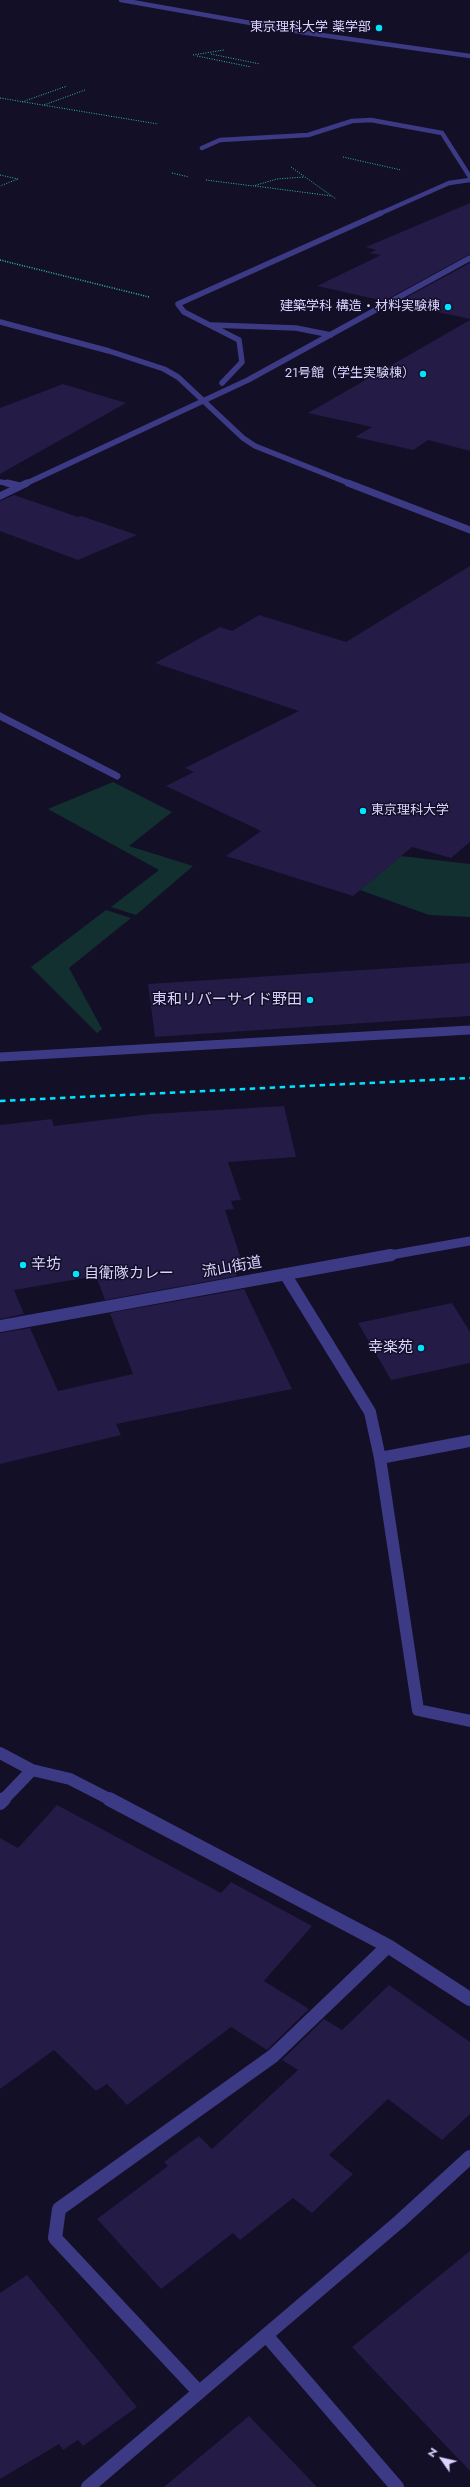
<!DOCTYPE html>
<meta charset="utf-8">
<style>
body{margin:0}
#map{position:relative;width:470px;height:2487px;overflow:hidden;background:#130f26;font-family:Jost,sans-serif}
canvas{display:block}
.north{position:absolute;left:422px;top:2439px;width:40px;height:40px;-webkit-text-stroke:3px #130f26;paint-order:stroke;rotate:304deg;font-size:11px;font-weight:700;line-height:16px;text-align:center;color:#d9d4ff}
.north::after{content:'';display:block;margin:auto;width:14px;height:18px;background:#d9d4ff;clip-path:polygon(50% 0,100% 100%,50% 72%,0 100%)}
</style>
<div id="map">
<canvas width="470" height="2487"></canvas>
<div class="north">N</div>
</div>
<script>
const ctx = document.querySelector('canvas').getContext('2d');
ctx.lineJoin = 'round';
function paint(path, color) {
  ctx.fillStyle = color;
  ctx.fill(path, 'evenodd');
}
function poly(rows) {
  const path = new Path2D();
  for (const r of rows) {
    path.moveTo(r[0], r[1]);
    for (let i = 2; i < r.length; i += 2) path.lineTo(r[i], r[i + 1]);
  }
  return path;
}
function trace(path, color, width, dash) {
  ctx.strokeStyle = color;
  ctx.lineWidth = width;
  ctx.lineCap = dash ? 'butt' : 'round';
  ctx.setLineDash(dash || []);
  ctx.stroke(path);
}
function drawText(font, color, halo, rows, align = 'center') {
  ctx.font = font + ' Jost,"Noto Sans JP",sans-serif';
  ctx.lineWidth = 3;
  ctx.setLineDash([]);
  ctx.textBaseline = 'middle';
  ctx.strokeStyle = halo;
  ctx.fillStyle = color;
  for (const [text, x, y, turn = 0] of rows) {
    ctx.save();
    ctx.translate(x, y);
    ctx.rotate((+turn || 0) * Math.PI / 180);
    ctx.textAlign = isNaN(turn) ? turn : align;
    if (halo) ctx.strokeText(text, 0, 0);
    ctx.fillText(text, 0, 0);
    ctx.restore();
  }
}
const green = poly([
 [113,782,172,812,129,846,193,866,136,915,111,907,159,870,48,809],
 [401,856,470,864,470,917,429,915,360,890],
 [106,910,131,918,69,968,102,1029,97,1033,31,967]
]);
const building = poly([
 [470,203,470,254,384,301,317,286,381,255,369,253,376,250,366,247],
 [470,263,470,319,396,303],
 [470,320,470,451,428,440,413,450,355,437,372,427,308,413],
 [63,384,126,403,0,474,0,408],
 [14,495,78,517,81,516,137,535,78,560,0,531,0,501],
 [470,566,470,842,451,858,412,847,353,896,226,856,261,831,166,786,194,772,185,768,299,711,155,663,220,627,232,631,259,615,346,642],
 [470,963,470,1016,155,1037,148,984],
 [284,1106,296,1157,228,1162,241,1200,231,1201,234,1209,225,1210,241,1259,230,1260,237,1276,105,1300,96,1276,14,1290,24,1314,0,1319,0,1125,52,1119,54,1126,151,1114],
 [244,1289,292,1389,116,1424,121,1435,0,1464,0,1333,30,1328,58,1391,133,1374,110,1313],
 [452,1303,470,1332,470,1363,391,1380,358,1323],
 [57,1805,221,1893,231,1882,312,1926,264,1981,309,2009,267,2050,231,2027,127,2105,107,2084,96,2091,54,2050,0,2089,0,1838,18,1848],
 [389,1985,470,2042,470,2114,442,2140,388,2099,329,2155,353,2174,312,2213,293,2198,240,2240,233,2233,161,2289,97,2219,168,2166,164,2162,199,2136,212,2149,298,2070,282,2060,324,2019,342,2030],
 [470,2251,470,2471,352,2347],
 [27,2275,137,2407,83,2446,78,2440,63,2450,59,2444,0,2479,0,2293],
 [249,2416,317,2487,164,2487]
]);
const pathFar1 = poly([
 [211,54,260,64],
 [193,55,224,50],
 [197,56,251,67],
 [0,98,158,124],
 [22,102,67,86],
 [44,105,85,90],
 [343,157,401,170],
 [291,167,336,199],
 [172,173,189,177],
 [0,175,18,179,0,186],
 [206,180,253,186,277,179,304,177],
 [255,186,332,196]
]);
const path = poly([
 [0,260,149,297]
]);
const minorFar5 = poly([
 [121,0,307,33,470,56],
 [202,148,220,140,308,135,352,121,371,120,442,133,470,177],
 [379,214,449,183,470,180]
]);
const minorFar4 = poly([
 [0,322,109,351,164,369,178,377,243,438,255,446,351,484],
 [212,325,296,328,331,335],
 [222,383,242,362,239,340,184,312,178,304,381,213],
 [0,482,12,484],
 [25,484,248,380,470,258]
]);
const minorFar3 = poly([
 [7,483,20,486],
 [348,483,470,530],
 [0,496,27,483],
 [0,716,117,776]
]);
const minorFar2 = poly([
 [0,1057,470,1030],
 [385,1256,470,1241]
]);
const minorFar1 = poly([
 [285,1274,370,1412,380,1458,418,1710,470,1721],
 [0,1326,391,1255],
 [380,1458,470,1441],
 [0,1753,32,1770,3,1800],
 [32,1770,70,1779,111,1800]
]);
const minor = poly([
 [109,1799,388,1946,470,1999],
 [0,1803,4,1799],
 [266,2335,397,2487],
 [199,2392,55,2238,59,2209,273,2056,388,1946],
 [88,2487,400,2221,470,2157]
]);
const rail = poly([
 [0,1101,470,1078]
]);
const markers = [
 [379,28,4,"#00e5ff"],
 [448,307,4,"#00e5ff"],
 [423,374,4,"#00e5ff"],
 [363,811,4,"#00e5ff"],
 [310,1000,4,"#00e5ff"],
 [23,1265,4,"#00e5ff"],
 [76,1274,4,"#00e5ff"],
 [421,1348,4,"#00e5ff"]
];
const farPoinames = [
 ["東京理科大学 薬学部",371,28],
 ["建築学科 構造・材料実験棟",440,307],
 ["21号館（学生実験棟）",415,374],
 ["東京理科大学",371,811,"left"]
];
const poiNames = [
 ["東和リバーサイド野田",302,1000],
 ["辛坊",31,1265,"left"],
 ["自衛隊カレー",84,1274,"left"],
 ["幸楽苑",413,1348]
];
const streetNames = [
 ["流山街道",232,1268,-10]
];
paint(green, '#12302f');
paint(building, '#241b47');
trace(pathFar1, '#2fb8b0', 1, [1, 1.5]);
trace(path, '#2fb8b0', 1.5, [1, 1.5]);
trace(minorFar5, '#3d3a85', 4.5);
trace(minorFar4, '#3d3a85', 5.5);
trace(minorFar3, '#3d3a85', 7);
trace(minorFar2, '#3d3a85', 9);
trace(minorFar1, '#3d3a85', 12);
trace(minor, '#3d3a85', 14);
trace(rail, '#00e5ff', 2.5, [5.5, 4.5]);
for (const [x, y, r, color] of markers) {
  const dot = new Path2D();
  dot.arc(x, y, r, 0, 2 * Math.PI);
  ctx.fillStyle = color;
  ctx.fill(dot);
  trace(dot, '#130f26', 1.5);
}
drawText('13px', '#d9d4ff', '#130f26', farPoinames, 'right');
drawText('15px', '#d9d4ff', '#130f26', poiNames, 'right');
drawText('15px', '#d9d4ff', '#130f26', streetNames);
</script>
